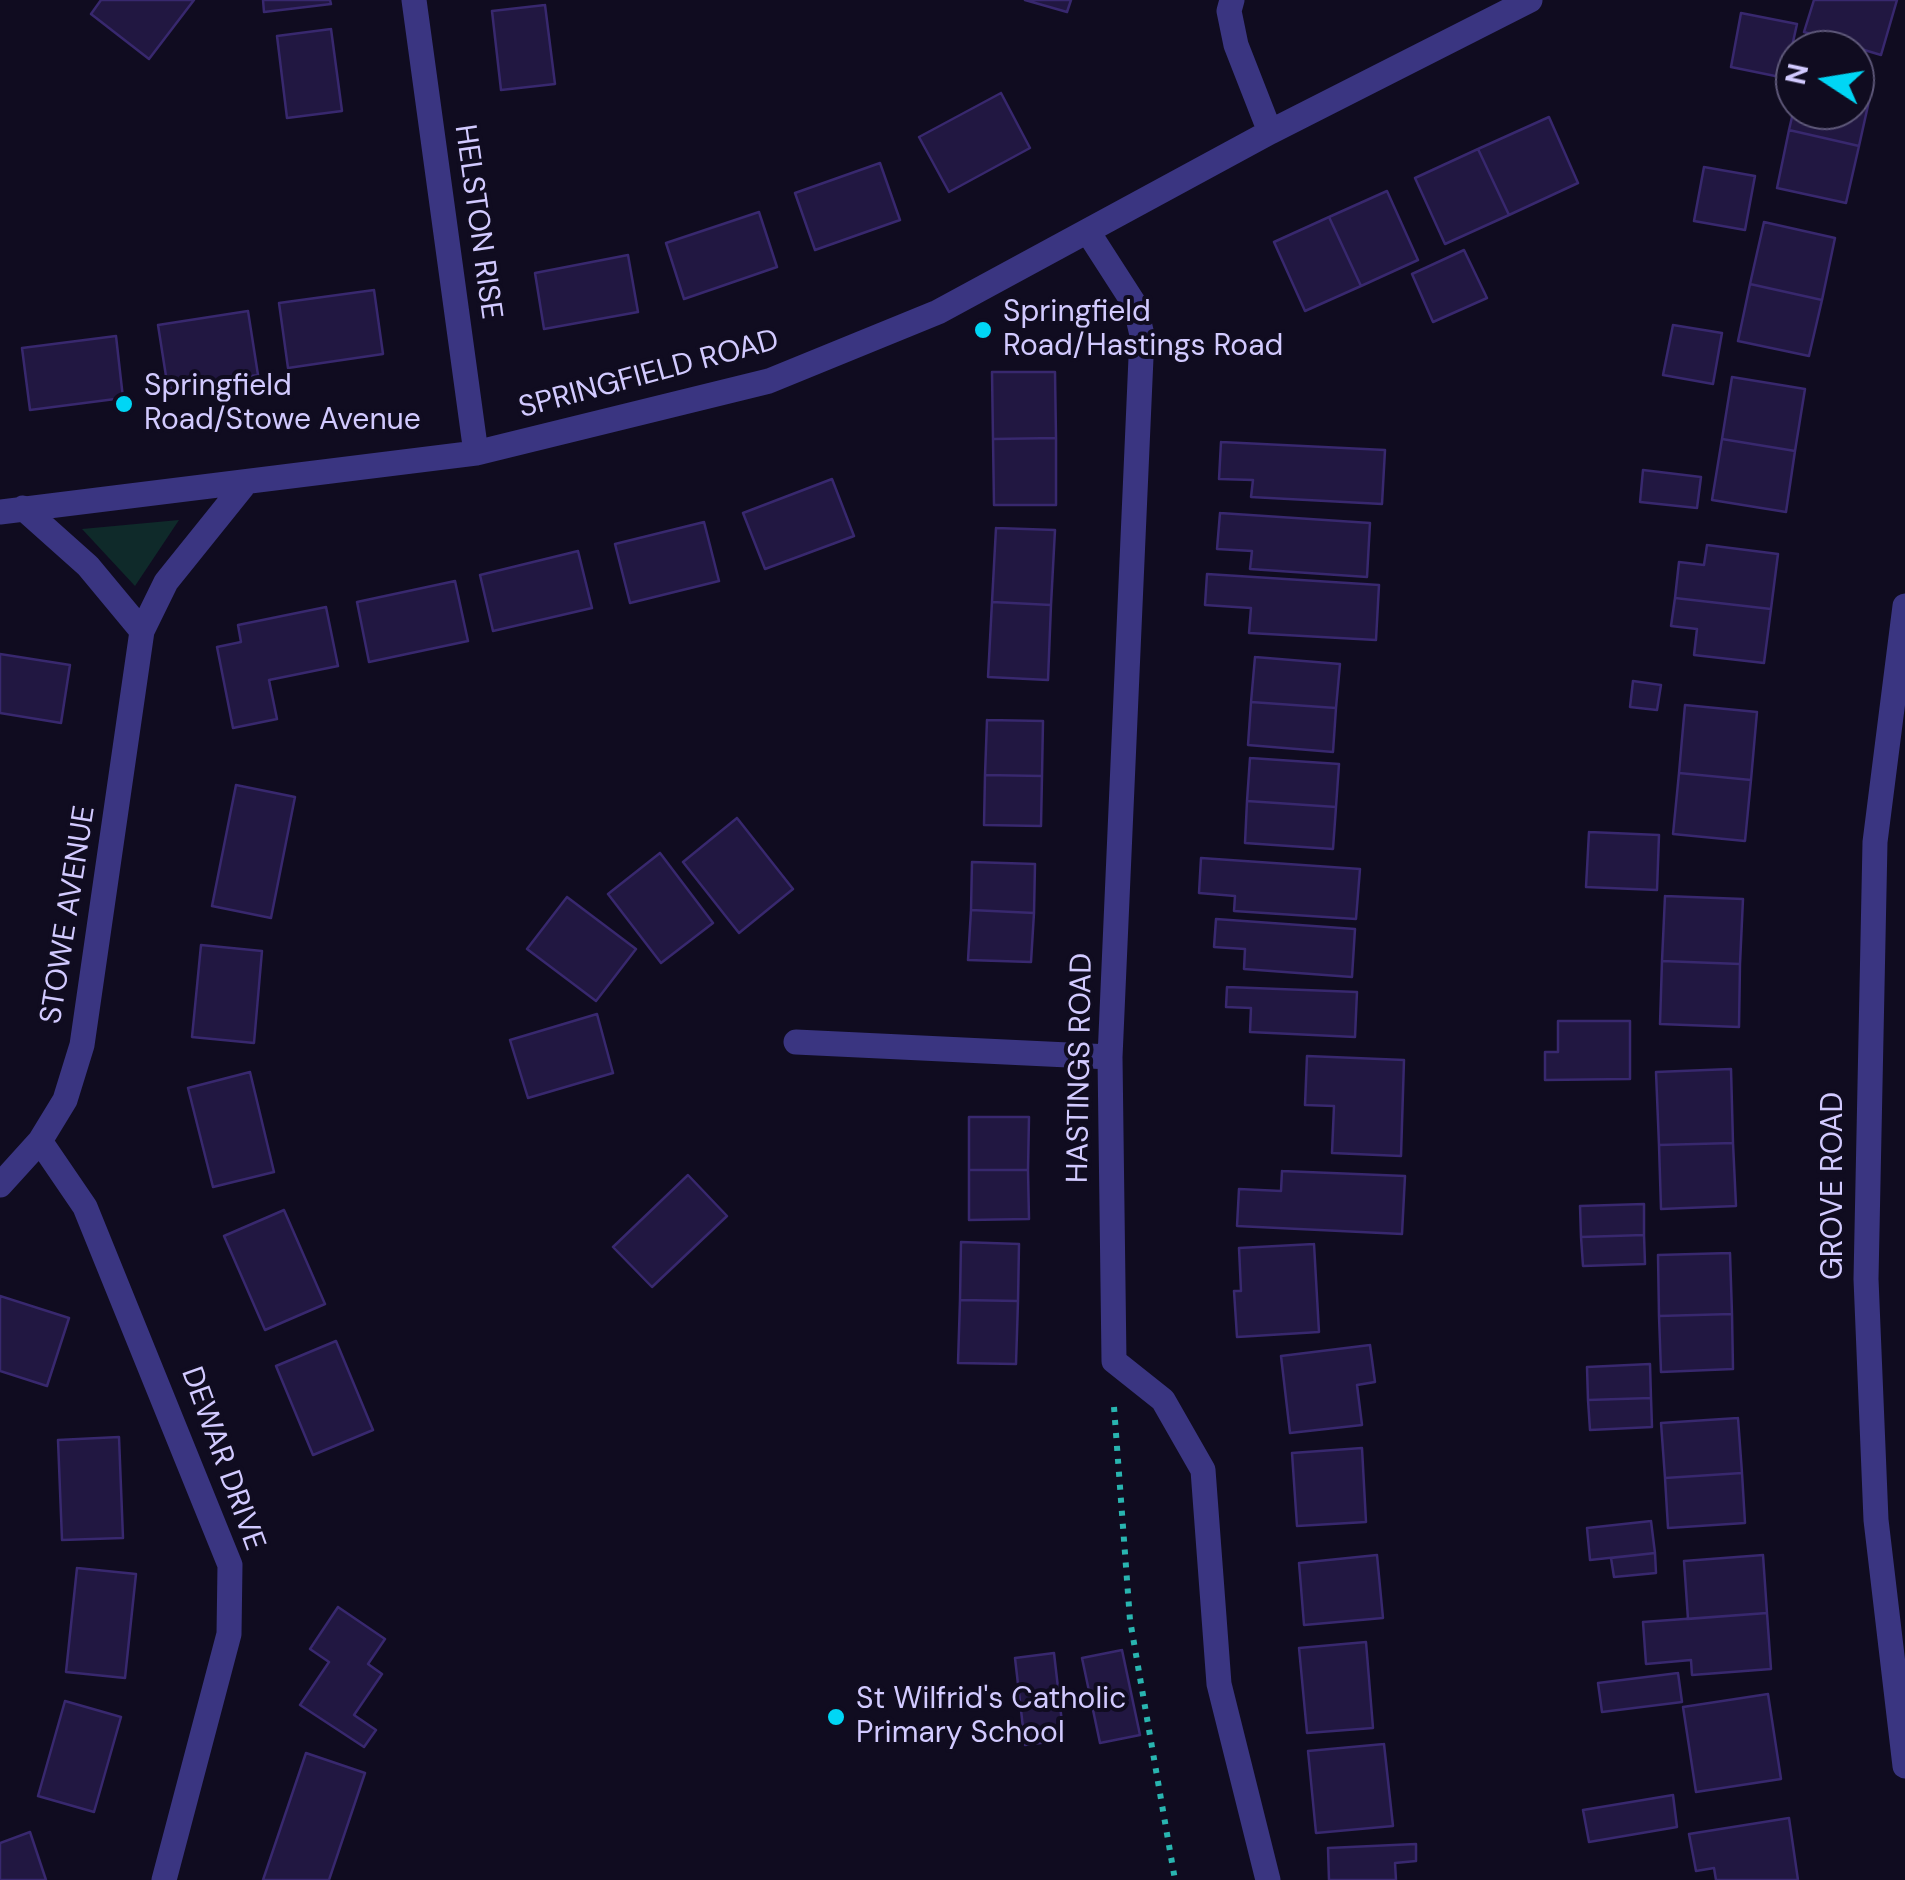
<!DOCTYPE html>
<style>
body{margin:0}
#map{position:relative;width:1905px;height:1880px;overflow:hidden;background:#100c20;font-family:"DM Sans",sans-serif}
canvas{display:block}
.north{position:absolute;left:1775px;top:30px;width:100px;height:100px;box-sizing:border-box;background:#100c20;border:2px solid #5e5879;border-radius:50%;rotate:282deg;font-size:28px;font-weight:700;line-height:40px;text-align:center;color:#d2caff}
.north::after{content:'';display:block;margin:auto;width:35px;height:45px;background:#00d6f5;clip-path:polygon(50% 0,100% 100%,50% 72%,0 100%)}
</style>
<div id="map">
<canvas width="1905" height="1880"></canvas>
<div class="north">N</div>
</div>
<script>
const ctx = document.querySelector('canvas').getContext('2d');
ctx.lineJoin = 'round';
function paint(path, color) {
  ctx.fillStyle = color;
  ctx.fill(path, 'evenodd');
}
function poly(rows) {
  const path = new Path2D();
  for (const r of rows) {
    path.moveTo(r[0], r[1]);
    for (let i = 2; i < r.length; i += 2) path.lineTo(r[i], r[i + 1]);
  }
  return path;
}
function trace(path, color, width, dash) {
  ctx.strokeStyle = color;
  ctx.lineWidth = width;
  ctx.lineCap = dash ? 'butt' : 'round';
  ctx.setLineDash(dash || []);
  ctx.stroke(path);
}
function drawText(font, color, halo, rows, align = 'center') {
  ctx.font = font + ' "DM Sans",sans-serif';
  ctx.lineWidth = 8;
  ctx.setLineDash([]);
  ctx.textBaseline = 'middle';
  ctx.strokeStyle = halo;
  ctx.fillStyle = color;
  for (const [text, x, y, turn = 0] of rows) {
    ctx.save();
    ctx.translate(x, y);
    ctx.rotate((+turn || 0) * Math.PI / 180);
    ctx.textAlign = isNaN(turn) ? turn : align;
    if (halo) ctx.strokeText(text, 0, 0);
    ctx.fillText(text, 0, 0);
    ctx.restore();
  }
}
const green = poly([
 [179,520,135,586,82,529]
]);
const building = poly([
 [101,0,194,0,149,59,91,14,101,0],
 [263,0,330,0,331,4,264,12,263,0],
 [1025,0,1071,0,1067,12,1025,0],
 [1814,0,1897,0,1881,55,1804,32,1814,0],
 [545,5,555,84,501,90,492,11,545,5],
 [1741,13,1797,24,1785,78,1731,67,1741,13],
 [331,29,342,111,287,118,277,36,331,29],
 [1855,79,1873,83,1859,146,1789,130,1795,104,1795,110,1855,110,1855,79],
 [1001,93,1030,148,949,192,919,137,1001,93],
 [1549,117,1578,183,1509,215,1478,149,1549,117],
 [1789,130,1859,146,1846,203,1777,188,1789,130],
 [1478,149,1509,215,1445,244,1415,178,1478,149],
 [880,163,900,220,815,250,795,193,880,163],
 [1704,167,1755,176,1745,230,1694,221,1704,167],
 [1387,191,1418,260,1361,286,1329,217,1387,191],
 [759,212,777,267,684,299,666,243,759,212],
 [1329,217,1361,286,1305,311,1274,242,1329,217],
 [1764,222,1835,238,1822,300,1750,284,1764,222],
 [1464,250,1487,298,1433,322,1412,274,1464,250],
 [628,255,638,312,544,329,535,273,628,255],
 [1750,284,1822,300,1809,356,1738,341,1750,284],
 [374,290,383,354,288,368,279,303,374,290],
 [248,311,258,375,168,389,158,325,248,311],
 [1673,325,1722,333,1713,384,1663,375,1673,325],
 [116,336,123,398,30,410,22,348,116,336],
 [992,372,1055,372,1056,438,993,439,992,372],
 [1732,377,1805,389,1795,451,1722,439,1732,377],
 [1056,438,1056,505,994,505,993,439,1056,438],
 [1722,439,1795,451,1786,512,1712,500,1722,439],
 [1221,442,1385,450,1382,504,1251,497,1253,480,1219,479,1221,442],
 [1643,470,1701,477,1697,508,1640,502,1643,470],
 [832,479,854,536,765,569,743,513,832,479],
 [1220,513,1370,523,1367,577,1250,569,1252,551,1217,549,1220,513],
 [704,522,719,581,630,603,615,544,704,522],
 [996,528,1055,530,1051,605,992,602,996,528],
 [1707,545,1778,554,1771,609,1675,598,1679,562,1704,565,1707,545],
 [578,551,592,608,493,631,480,575,578,551],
 [1207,574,1379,585,1376,640,1249,633,1251,608,1205,605,1207,574],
 [455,581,468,641,369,662,357,602,455,581],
 [1675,598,1771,609,1764,663,1694,655,1697,629,1671,626,1675,598],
 [992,602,1051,605,1048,680,988,677,992,602],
 [326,607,338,666,269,680,277,719,233,728,217,647,241,642,238,625,326,607],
 [0,654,70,665,61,723,0,713,0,654],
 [1255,657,1340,664,1336,708,1251,702,1255,657],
 [1633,681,1661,685,1657,710,1630,707,1633,681],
 [1251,702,1336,708,1333,752,1248,745,1251,702],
 [1685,705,1757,712,1751,780,1679,773,1685,705],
 [987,720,1043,721,1042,776,985,775,987,720],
 [1250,758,1339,764,1336,807,1247,801,1250,758],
 [1679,773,1751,780,1745,841,1673,834,1679,773],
 [985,775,1042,776,1041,826,984,825,985,775],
 [236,785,295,797,271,918,212,906,236,785],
 [1247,801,1336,807,1333,849,1245,843,1247,801],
 [737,818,793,889,739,933,683,862,737,818],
 [1589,832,1659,835,1657,890,1586,887,1589,832],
 [660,853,713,923,661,963,608,894,660,853],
 [1201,858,1360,869,1356,919,1234,911,1235,896,1199,893,1201,858],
 [972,862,1035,864,1034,913,971,910,972,862],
 [1665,896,1743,899,1740,964,1662,961,1665,896],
 [567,897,636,949,596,1001,527,949,567,897],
 [971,910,1034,913,1031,962,968,960,971,910],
 [1216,919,1355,929,1352,977,1244,969,1245,949,1214,947,1216,919],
 [201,945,262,951,254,1043,192,1037,201,945],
 [1662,961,1740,964,1739,1027,1660,1024,1662,961],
 [1227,987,1357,992,1355,1037,1250,1032,1251,1008,1226,1007,1227,987],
 [597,1014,613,1073,528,1098,510,1040,597,1014],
 [1558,1021,1630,1021,1630,1079,1545,1080,1545,1052,1558,1052,1558,1021],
 [1307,1056,1404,1060,1401,1156,1332,1153,1334,1106,1305,1105,1307,1056],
 [1731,1069,1733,1143,1659,1145,1656,1072,1731,1069],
 [250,1072,274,1172,213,1187,188,1088,250,1072],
 [969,1117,1029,1117,1028,1170,969,1170,969,1117],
 [1733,1143,1736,1206,1661,1209,1659,1145,1733,1143],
 [969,1170,1028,1170,1029,1219,969,1220,969,1170],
 [1282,1171,1405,1176,1402,1234,1237,1226,1239,1189,1281,1191,1282,1171],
 [688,1175,727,1216,652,1287,613,1247,688,1175],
 [1644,1204,1644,1235,1581,1237,1580,1206,1644,1204],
 [284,1210,325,1304,265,1330,224,1236,284,1210],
 [1644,1235,1645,1264,1583,1266,1581,1237,1644,1235],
 [961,1242,1019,1244,1018,1301,960,1300,961,1242],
 [1314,1244,1319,1332,1237,1337,1234,1291,1241,1291,1239,1248,1314,1244],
 [1730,1253,1732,1314,1659,1316,1658,1255,1730,1253],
 [0,1296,69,1318,47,1386,0,1371,0,1296],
 [960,1300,1018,1301,1016,1364,958,1363,960,1300],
 [1732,1314,1733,1369,1661,1372,1659,1316,1732,1314],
 [336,1341,373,1430,313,1455,276,1366,336,1341],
 [1370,1345,1375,1382,1357,1385,1362,1425,1290,1433,1281,1356,1370,1345],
 [1650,1364,1651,1398,1588,1400,1587,1367,1650,1364],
 [1651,1398,1652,1427,1590,1430,1588,1400,1651,1398],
 [1738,1418,1742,1473,1665,1478,1661,1423,1738,1418],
 [119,1437,123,1538,62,1540,58,1440,119,1437],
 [1362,1448,1366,1522,1297,1526,1292,1453,1362,1448],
 [1742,1473,1745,1523,1668,1528,1665,1478,1742,1473],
 [1651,1521,1655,1553,1590,1560,1587,1528,1651,1521],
 [1655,1553,1656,1573,1614,1577,1611,1558,1655,1553],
 [1377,1555,1383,1618,1304,1625,1299,1563,1377,1555],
 [1763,1555,1767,1613,1688,1619,1684,1561,1763,1555],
 [77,1568,136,1574,125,1678,66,1672,77,1568],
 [338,1607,385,1639,368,1664,382,1674,354,1715,376,1730,364,1747,300,1705,329,1662,310,1649,338,1607],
 [1767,1613,1771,1669,1692,1675,1691,1660,1646,1664,1643,1622,1767,1613],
 [1366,1642,1373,1728,1307,1733,1299,1648,1366,1642],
 [1122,1650,1140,1735,1100,1743,1082,1658,1122,1650],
 [1054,1653,1064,1740,1025,1745,1015,1658,1054,1653],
 [1678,1673,1682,1702,1602,1712,1598,1683,1678,1673],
 [1768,1694,1781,1779,1696,1792,1683,1707,1768,1694],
 [65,1701,121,1717,94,1812,38,1796,65,1701],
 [1384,1744,1393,1826,1316,1833,1308,1751,1384,1744],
 [306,1753,365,1773,329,1880,263,1880,306,1753],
 [1673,1795,1677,1827,1589,1842,1583,1810,1673,1795],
 [1789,1818,1798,1880,1716,1880,1714,1868,1696,1871,1689,1834,1789,1818],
 [30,1832,46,1880,0,1880,0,1843,30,1832],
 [1416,1844,1416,1861,1395,1863,1396,1880,1329,1880,1328,1848,1416,1844]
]);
const path = poly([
 [1114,1407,1130,1620,1175,1880]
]);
const minor = poly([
 [414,0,476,453],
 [1232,0,1229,11,1236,45,1270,132],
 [1088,232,1135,305,1142,335,1110,1057,1114,1361,1163,1400,1203,1470,1219,1684,1268,1880],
 [23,508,88,566,142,631],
 [0,512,476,453,769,381,938,312,1270,132,1530,0],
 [1905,606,1875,842,1866,1279,1876,1520,1905,1766],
 [796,1042,1110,1057],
 [40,1141,85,1207,230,1565,229,1634,164,1880],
 [0,1185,40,1141,65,1100,82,1045,142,631,166,582,244,485]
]);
const markers = [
 [983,330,10,"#00d6f5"],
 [124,404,10,"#00d6f5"],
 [836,1717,10,"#00d6f5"]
];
const streetNames = [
 ["HELSTON RISE",477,222,82],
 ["SPRINGFIELD ROAD",649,375,-15],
 ["STOWE AVENUE",69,915,-81],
 ["HASTINGS ROAD",1081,1068,-89],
 ["GROVE ROAD",1834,1186,-90],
 ["DEWAR DRIVE",222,1459,70]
];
const poiNames = [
 ["Springfield",1003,313],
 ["Road/Hastings Road",1003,347],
 ["Springfield",144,387],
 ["Road/Stowe Avenue",144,421],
 ["St Wilfrid's Catholic",856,1700],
 ["Primary School",856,1734]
];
paint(green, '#0f2a2a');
paint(building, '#211741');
trace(building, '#38286e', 2.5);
trace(path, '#29b5b0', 6, [5, 8]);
trace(minor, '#3a3581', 25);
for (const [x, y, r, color] of markers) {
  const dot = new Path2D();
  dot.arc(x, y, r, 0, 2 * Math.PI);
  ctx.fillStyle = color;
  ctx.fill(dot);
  trace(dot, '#100c20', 4);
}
drawText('30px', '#d2caff', '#100c20', streetNames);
drawText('30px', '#d2caff', '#100c20', poiNames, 'left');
</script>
